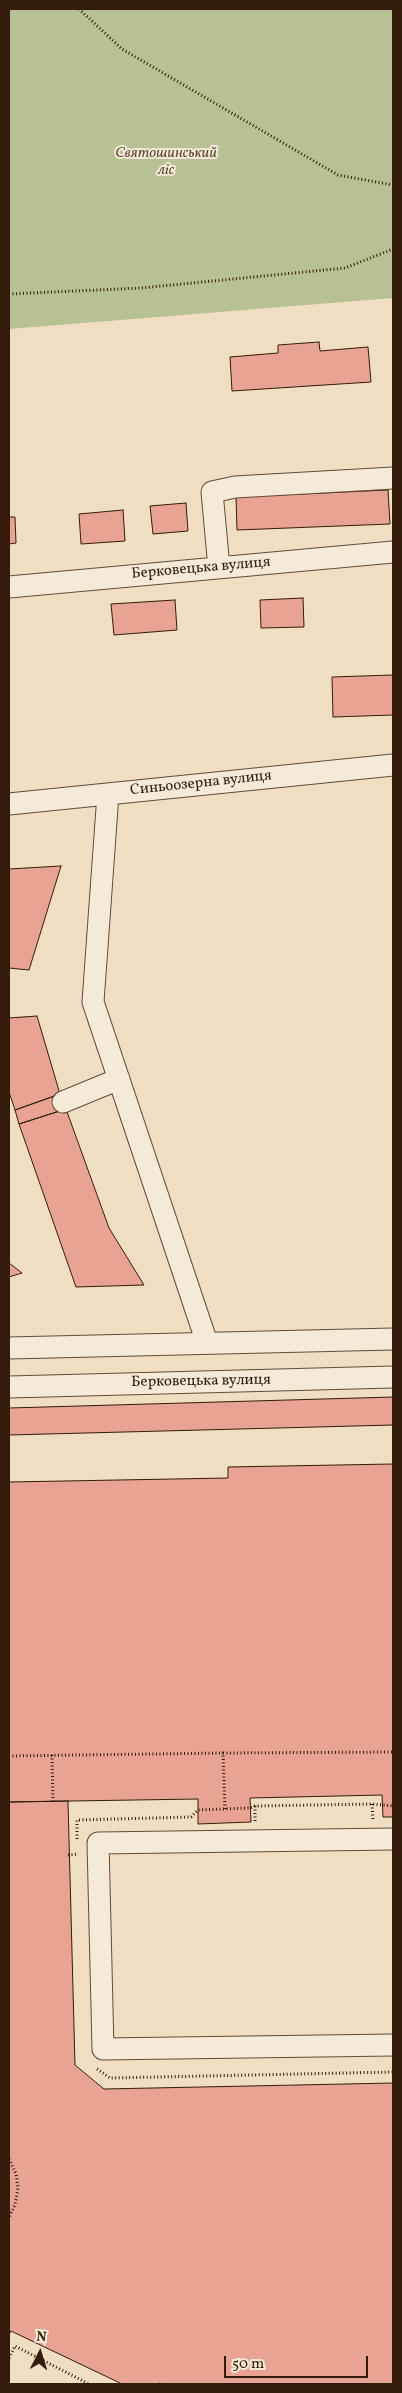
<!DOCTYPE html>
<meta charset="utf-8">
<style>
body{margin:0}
#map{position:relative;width:402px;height:2393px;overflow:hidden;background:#f0dec2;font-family:Vollkorn,serif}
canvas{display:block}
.frame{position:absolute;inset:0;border:10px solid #331c0b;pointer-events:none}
.north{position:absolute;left:15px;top:2328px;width:50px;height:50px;-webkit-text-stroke:4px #f5ead7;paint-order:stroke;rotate:5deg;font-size:14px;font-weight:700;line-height:20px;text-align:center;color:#331c0b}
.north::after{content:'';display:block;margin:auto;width:18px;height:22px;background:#331c0b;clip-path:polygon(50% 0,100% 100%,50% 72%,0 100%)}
.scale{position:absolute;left:224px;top:2356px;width:144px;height:22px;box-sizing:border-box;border:2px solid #331c0b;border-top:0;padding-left:6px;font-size:15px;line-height:18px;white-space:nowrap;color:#331c0b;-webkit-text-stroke:4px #f5ead7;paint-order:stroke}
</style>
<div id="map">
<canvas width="402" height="2393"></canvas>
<div class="frame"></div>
<div class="north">N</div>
<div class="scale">50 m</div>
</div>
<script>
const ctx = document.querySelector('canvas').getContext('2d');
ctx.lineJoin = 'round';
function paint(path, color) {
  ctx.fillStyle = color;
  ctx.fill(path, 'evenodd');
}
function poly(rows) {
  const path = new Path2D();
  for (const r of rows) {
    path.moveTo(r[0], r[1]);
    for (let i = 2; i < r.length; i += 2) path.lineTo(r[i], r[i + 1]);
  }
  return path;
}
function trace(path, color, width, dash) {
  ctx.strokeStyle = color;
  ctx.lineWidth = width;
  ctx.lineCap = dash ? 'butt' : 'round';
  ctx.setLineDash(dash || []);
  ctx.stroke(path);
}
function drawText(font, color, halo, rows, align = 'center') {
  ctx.font = font + ' Vollkorn,serif';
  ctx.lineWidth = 4;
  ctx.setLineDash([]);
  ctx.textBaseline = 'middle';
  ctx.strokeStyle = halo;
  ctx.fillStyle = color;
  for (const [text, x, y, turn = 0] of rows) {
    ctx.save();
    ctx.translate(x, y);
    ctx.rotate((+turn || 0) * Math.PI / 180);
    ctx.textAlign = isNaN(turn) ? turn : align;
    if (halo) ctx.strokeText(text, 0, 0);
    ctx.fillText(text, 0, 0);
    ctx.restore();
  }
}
const green = poly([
 [9,9,393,9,393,298,9,329]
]);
const building = poly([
 [319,342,320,351,368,347,371,382,232,391,230,357,278,353,278,345,319,342],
 [388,490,390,524,237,530,236,497,388,490],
 [186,503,188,531,153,534,150,506,186,503],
 [123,510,125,541,81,544,79,514,123,510],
 [9,517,15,517,16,543,9,544,9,517],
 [303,598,304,627,261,628,260,600,303,598],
 [175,600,177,630,114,635,111,604,175,600],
 [393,675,393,715,333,717,332,677,393,675],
 [61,866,29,970,9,968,9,869,61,866],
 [37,1016,60,1094,15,1110,9,1092,9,1018,37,1016],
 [60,1094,66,1109,19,1124,15,1110,60,1094],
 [66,1109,109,1228,144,1285,76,1287,19,1124,66,1109],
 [9,1263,22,1273,9,1277,9,1263],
 [393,1397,393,1425,9,1435,9,1408,393,1397],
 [393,1464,393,1817,383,1817,382,1795,250,1798,251,1822,198,1824,198,1799,9,1802,9,1482,228,1478,228,1467,393,1464],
 [68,1801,75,2065,104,2089,393,2083,393,2384,163,2384,159,2383,159,2384,122,2384,11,2331,9,2335,9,1802,68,1801]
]);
const path = poly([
 [79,9,122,49,338,175,393,185],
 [9,294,141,288,345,268,393,249],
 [52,1755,53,1801],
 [9,1756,223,1753],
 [372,1804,373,1820],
 [255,1806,255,1821],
 [225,1809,223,1753,393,1752],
 [77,1839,77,1820,191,1817,198,1810,250,1808,255,1806,372,1804,393,1806],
 [68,1855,78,1854],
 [97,2069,110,2078,393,2072],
 [9,2159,16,2174,18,2188,15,2205,9,2217],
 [9,2358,15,2346,89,2384]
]);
const minor = poly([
 [219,568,212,492,235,487,393,478],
 [9,587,393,552],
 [108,794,93,1002,207,1343],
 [9,804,393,765],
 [63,1102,119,1079],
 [9,1348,393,1339],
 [9,1387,393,1377],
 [393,1839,98,1843,103,2049,393,2045]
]);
const parkNames = [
 ["Святошинський",166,154],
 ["ліс",166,171]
];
const streetNames = [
 ["Берковецька вулиця",201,569,-5],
 ["Синьоозерна вулиця",201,784,-6],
 ["Берковецька вулиця",201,1382,-1]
];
paint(green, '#b8c194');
paint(building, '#e8a392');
trace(building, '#331c0b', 1);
trace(minor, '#624c39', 23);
trace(path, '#331c0b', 3, [1, 2.5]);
trace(minor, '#f5ead7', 21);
drawText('italic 15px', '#5b4e34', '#f5ead7', parkNames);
drawText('15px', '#331c0b', '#f5ead7', streetNames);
</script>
